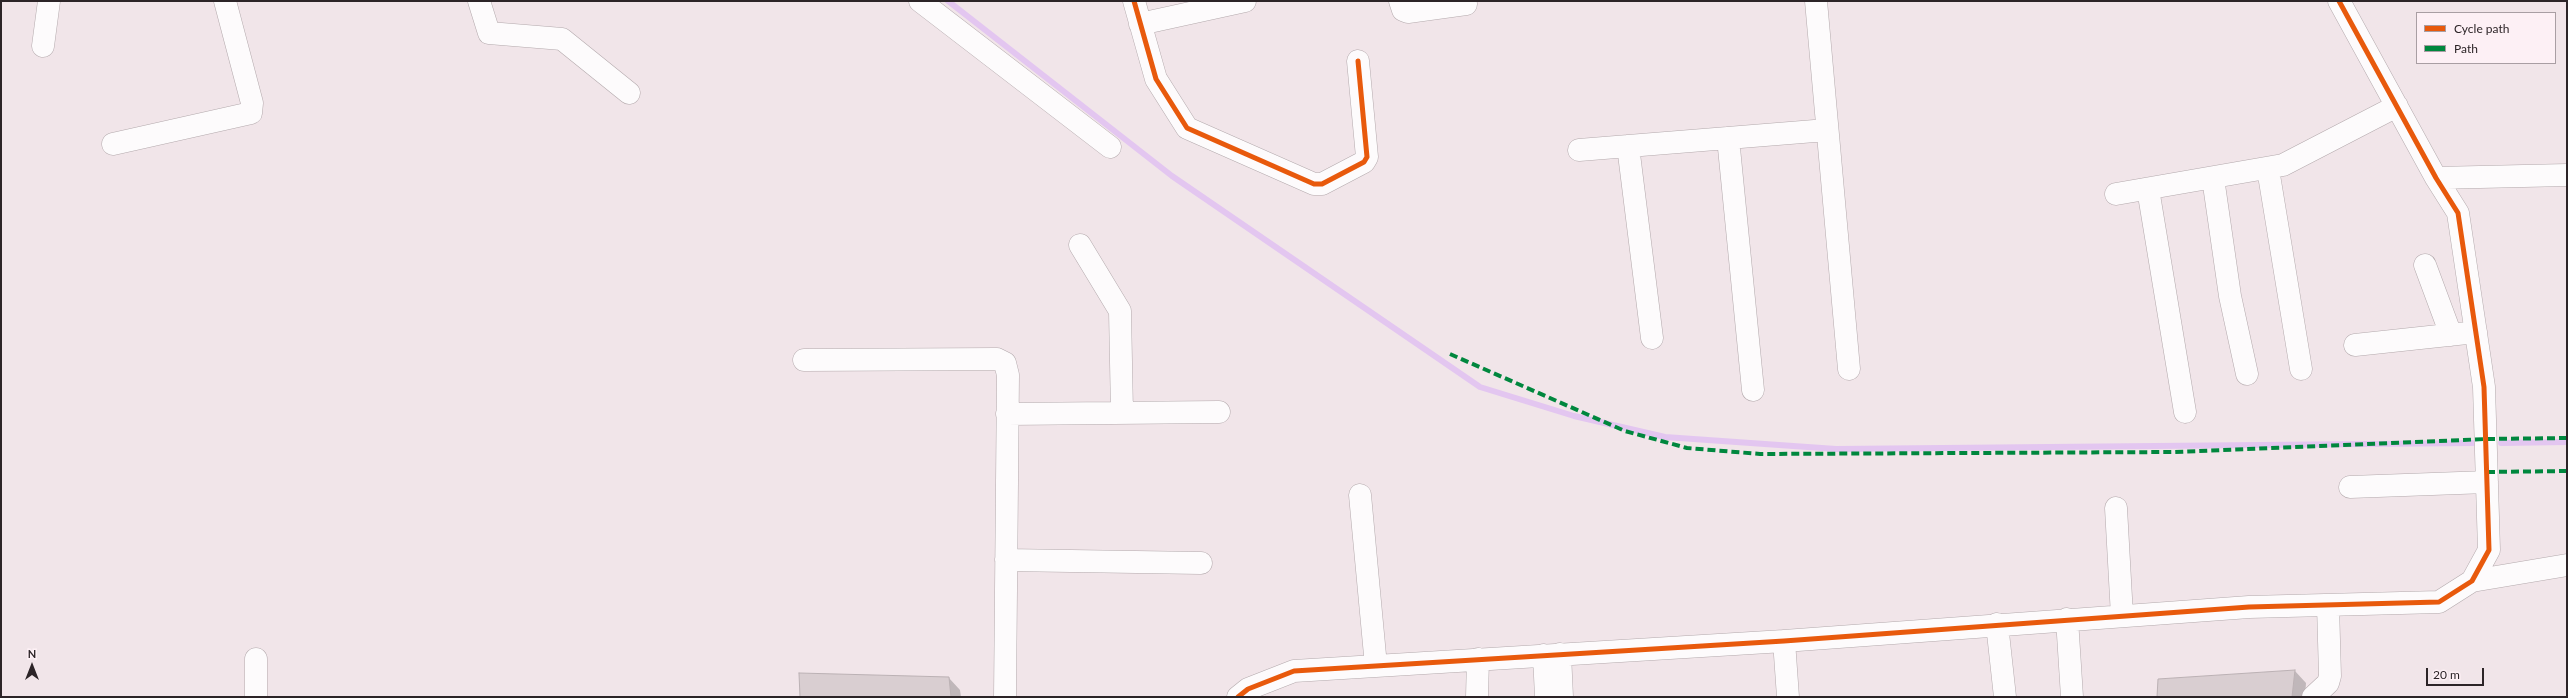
<!DOCTYPE html>
<style>
body{margin:0}
#map{position:relative;width:2568px;height:698px;overflow:hidden;background:#f1e5e9;font-family:Lato,sans-serif}
canvas{display:block}
.frame{position:absolute;inset:0;border:2px solid #2c2427;pointer-events:none}
.legend{position:absolute;left:2416px;top:12px;width:140px;height:52px;box-sizing:border-box;background:#fdf0f5;border:1px solid #a99ea3;margin:0;padding:5px 7px;list-style:none;font-size:12px;color:#2c2427}
.legend li{display:flex;align-items:center;gap:8px;height:20px}
.legend b{width:20px;border:1px solid #a99ea3}
.north{position:absolute;left:12px;top:646px;width:40px;height:40px;-webkit-text-stroke:3px #fdf0f5;paint-order:stroke;rotate:0deg;font-size:11px;font-weight:700;line-height:16px;text-align:center;color:#2c2427}
.north::after{content:'';display:block;margin:auto;width:14px;height:18px;background:#2c2427;clip-path:polygon(50% 0,100% 100%,50% 72%,0 100%)}
.scale{position:absolute;left:2426px;top:668px;width:58px;height:18px;box-sizing:border-box;border:2px solid #2c2427;border-top:0;padding-left:5px;font-size:12px;line-height:14px;white-space:nowrap;color:#2c2427;-webkit-text-stroke:3px #fdf0f5;paint-order:stroke}
</style>
<div id="map">
<canvas width="2568" height="698"></canvas>
<div class="frame"></div>
<ul class="legend">
<li><b style="height:5px;background:#e8590c"></b>Cycle path</li>
<li><b style="height:5px;background:#00873e"></b>Path</li>
</ul>
<div class="north">N</div>
<div class="scale">20 m</div>
</div>
<script>
const ctx = document.querySelector('canvas').getContext('2d');
ctx.lineJoin = 'round';
function paint(path, color) {
  ctx.fillStyle = color;
  ctx.fill(path, 'evenodd');
}
function poly(rows) {
  const path = new Path2D();
  for (const r of rows) {
    path.moveTo(r[0], r[1]);
    for (let i = 2; i < r.length; i += 2) path.lineTo(r[i], r[i + 1]);
  }
  return path;
}
function trace(path, color, width, dash) {
  ctx.strokeStyle = color;
  ctx.lineWidth = width;
  ctx.lineCap = dash ? 'butt' : 'round';
  ctx.setLineDash(dash || []);
  ctx.stroke(path);
}
const shadow = poly([
 [2295,671,2306,683,2305,697,2158,697],
 [949,678,960,690,961,697,801,697]
]);
const stream = poly([
 [948,1,1172,176,1480,387,1574,416,1665,437,1836,449,2473,443],
 [2501,443,2567,442]
]);
const building = poly([
 [2295,670,2292,697,2157,697,2158,679,2295,670],
 [799,673,949,677,951,697,800,697,799,673]
]);
const minor = poly([
 [479,1,489,33,562,39,629,93],
 [920,1,1110,147],
 [1134,1,1156,79,1187,128,1314,184,1322,184,1364,162,1367,157,1358,61],
 [1400,1,1403,10,1408,12,1466,4],
 [1816,1,1849,369],
 [1140,24,1245,1],
 [43,46,49,1],
 [1728,138,1753,390],
 [113,144,251,113,252,103,225,1],
 [1628,146,1652,338],
 [1579,150,1827,130],
 [2268,169,2301,369],
 [2213,178,2230,296,2247,374],
 [2436,178,2567,175],
 [2148,189,2185,412],
 [2116,194,2283,165,2397,106],
 [1080,245,1120,311,1122,413],
 [2425,265,2451,335],
 [2355,345,2476,332],
 [804,360,997,359,1005,363,1008,375,1005,697],
 [1007,414,1219,412],
 [2350,487,2487,482],
 [1360,495,1376,666],
 [2116,508,2122,616],
 [1006,560,1201,563],
 [2472,581,2567,565],
 [2067,619,2072,697],
 [1997,624,2005,697],
 [1784,641,1788,697],
 [1560,654,1562,697],
 [1544,655,1546,697],
 [256,697,256,659],
 [1238,697,1248,689,1294,671,1784,641,2249,607,2439,602,2472,581,2489,550,2484,387,2458,213,2436,178,2339,1],
 [1477,697,1478,659],
 [2313,697,2328,683,2330,676,2328,605]
]);
const quiet = poly([
 [1450,354,1625,431,1687,448,1760,454,2175,452,2486,439,2567,438],
 [2487,472,2567,471]
]);
const cycleway = poly([
 [1134,1,1156,79,1187,128,1314,184,1322,184,1364,162,1367,157,1358,61],
 [1238,697,1248,689,1294,671,1784,641,2249,607,2439,602,2472,581,2489,550,2484,387,2458,213,2436,178,2339,1]
]);
paint(shadow, '#0003');
trace(stream, '#e3c6f0', 6);
paint(building, '#d9ced1');
trace(building, '#bbb1b4', 1);
trace(minor, '#b3a9ac', 23);
trace(minor, '#fdfbfc', 22);
trace(quiet, '#00873e', 4, [8, 4]);
trace(cycleway, '#e8590c', 5);
</script>
